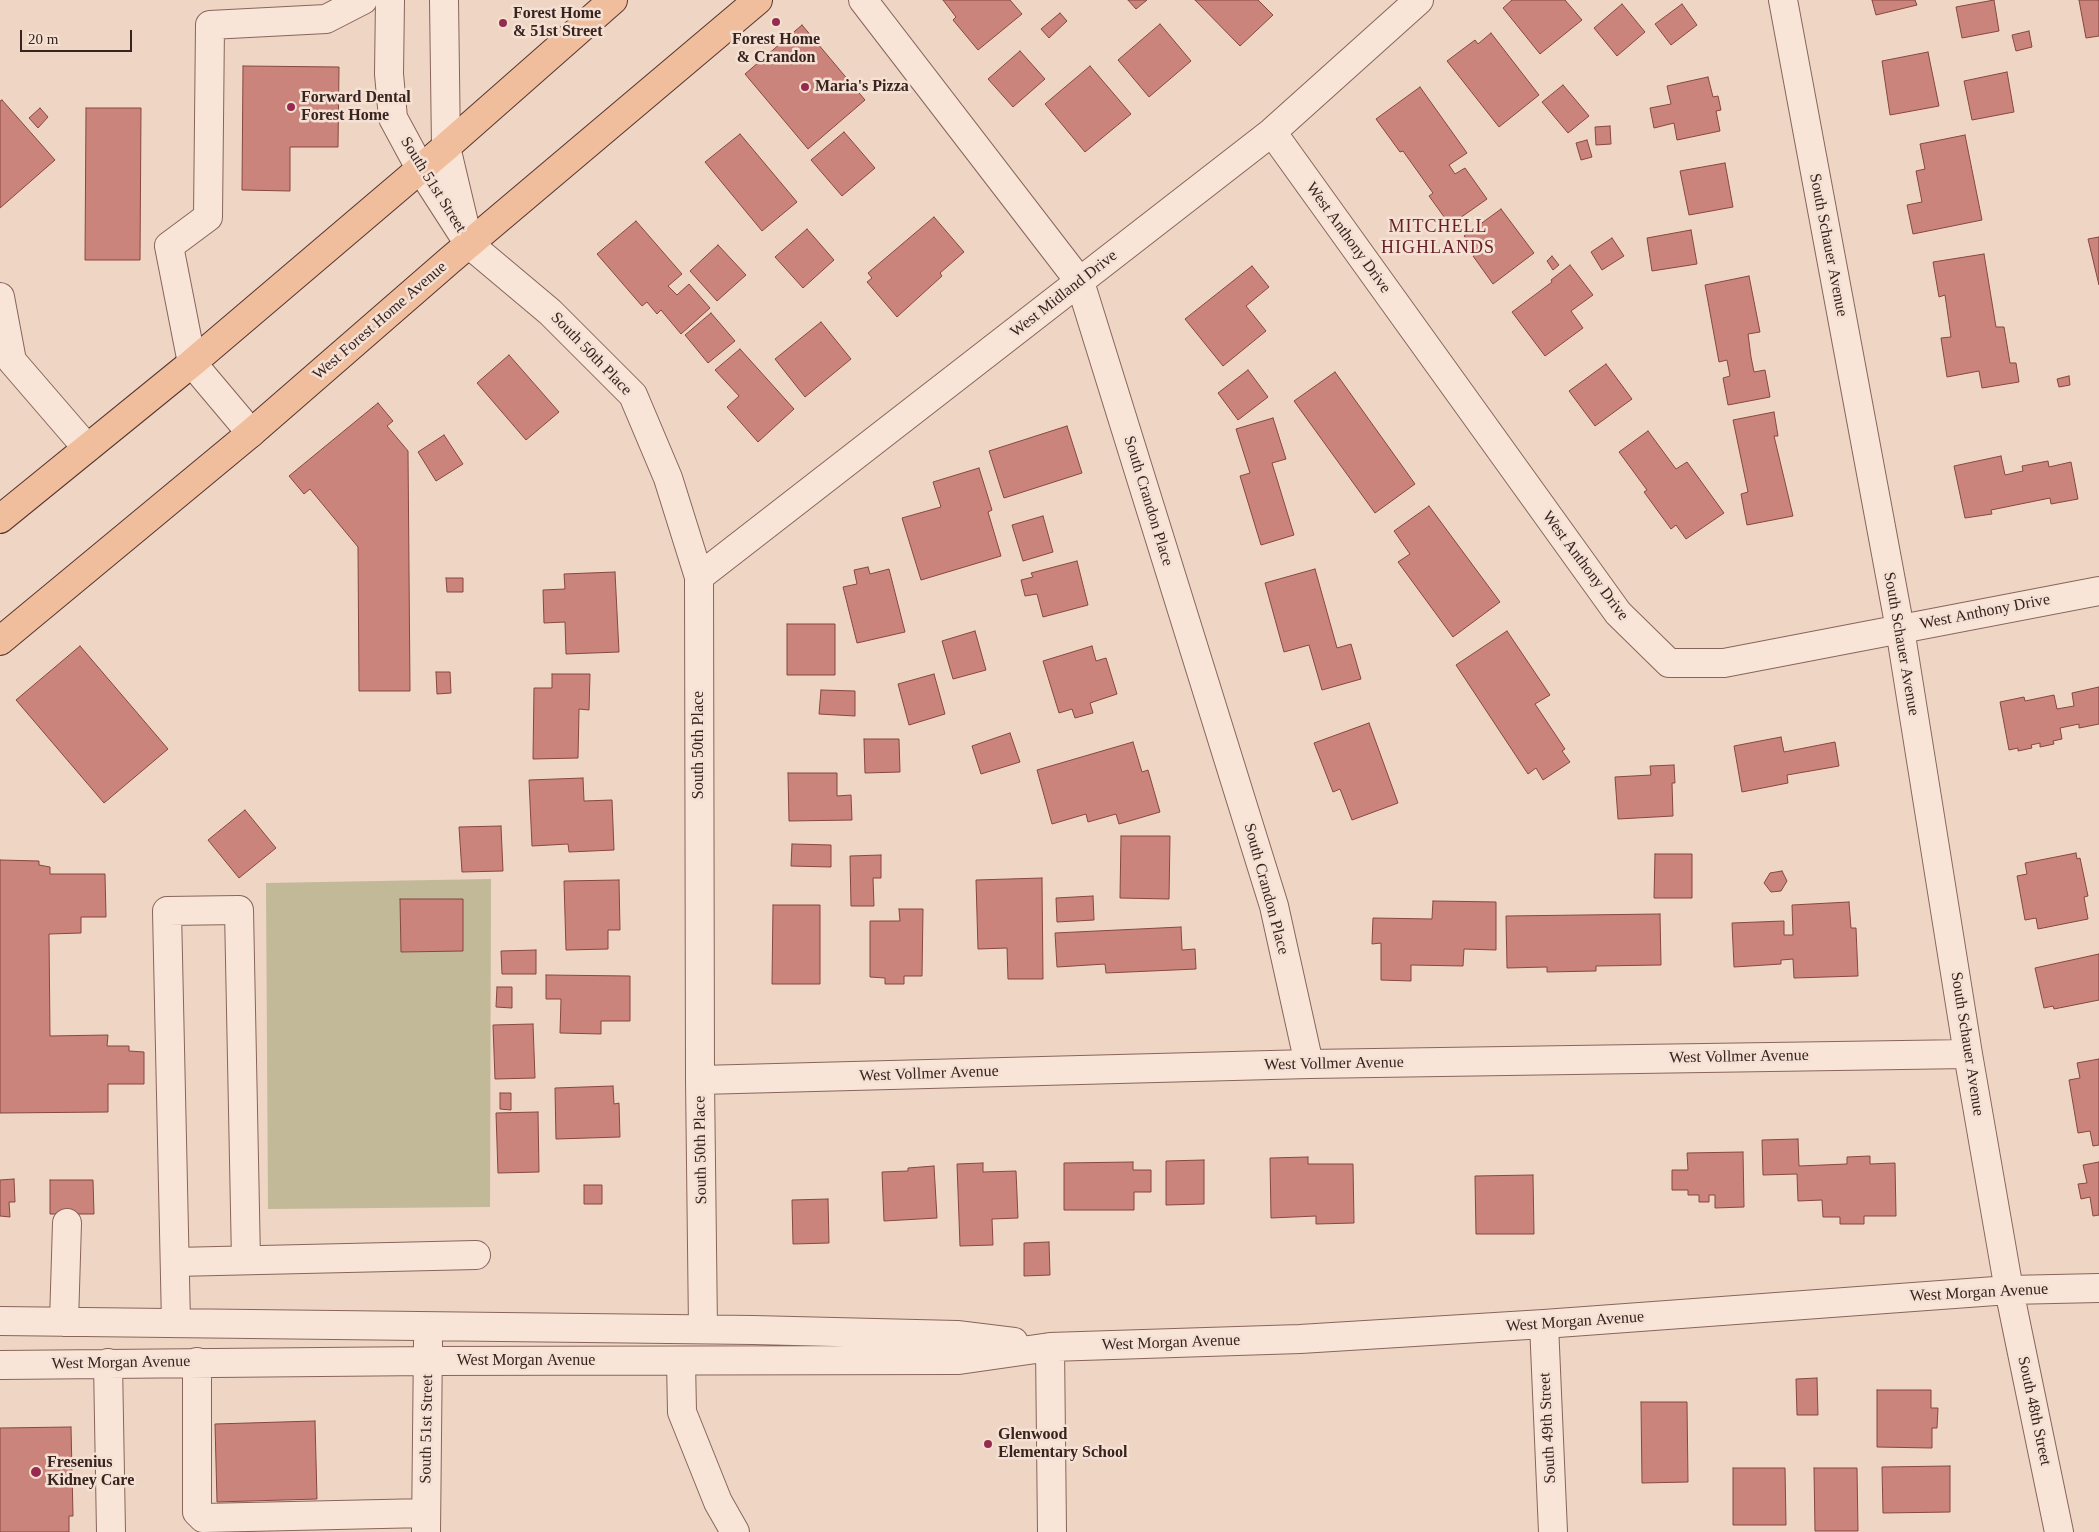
<!DOCTYPE html>
<style>
body{margin:0}
#map{position:relative;width:2099px;height:1532px;overflow:hidden;background:#eed5c4;font-family:"Times New Roman",serif}
canvas{display:block}
.scale{position:absolute;left:20px;top:30px;width:112px;height:22px;box-sizing:border-box;border:2px solid #38231f;border-top:0;padding-left:6px;font-size:15px;line-height:18px;white-space:nowrap;color:#38231f;-webkit-text-stroke:4px #f5e1d4;paint-order:stroke}
</style>
<div id="map">
<canvas width="2099" height="1532"></canvas>
<div class="scale">20 m</div>
</div>
<script>
const ctx = document.querySelector('canvas').getContext('2d');
ctx.lineJoin = 'round';
function paint(path, color) {
  ctx.fillStyle = color;
  ctx.fill(path, 'evenodd');
}
function poly(rows) {
  const path = new Path2D();
  for (const r of rows) {
    path.moveTo(r[0], r[1]);
    for (let i = 2; i < r.length; i += 2) path.lineTo(r[i], r[i + 1]);
  }
  return path;
}
function trace(path, color, width, dash) {
  ctx.strokeStyle = color;
  ctx.lineWidth = width;
  ctx.lineCap = dash ? 'butt' : 'round';
  ctx.setLineDash(dash || []);
  ctx.stroke(path);
}
function drawText(font, color, halo, rows, align = 'center') {
  ctx.font = font + ' "Times New Roman",serif';
  ctx.lineWidth = 5;
  ctx.setLineDash([]);
  ctx.textBaseline = 'middle';
  ctx.strokeStyle = halo;
  ctx.fillStyle = color;
  for (const [text, x, y, turn = 0] of rows) {
    ctx.save();
    ctx.translate(x, y);
    ctx.rotate((+turn || 0) * Math.PI / 180);
    ctx.textAlign = isNaN(turn) ? turn : align;
    if (halo) ctx.strokeText(text, 0, 0);
    ctx.fillText(text, 0, 0);
    ctx.restore();
  }
}
const cemetery = poly([
 [491,879,490,1207,268,1209,266,883]
]);
const building = poly([
 [943,0,1010,0,1022,14,978,50,953,20,956,17,943,0],
 [1128,0,1147,0,1136,9,1128,0],
 [1195,0,1258,0,1273,15,1240,46,1195,0],
 [1512,0,1565,0,1582,20,1540,54,1503,8,1512,0],
 [1872,0,1915,0,1917,5,1876,15,1872,0],
 [1994,0,1999,31,1962,38,1956,7,1994,0],
 [2079,0,2099,0,2099,36,2086,38,2079,0],
 [1622,4,1645,32,1617,56,1594,28,1622,4],
 [1682,4,1697,25,1671,45,1655,24,1682,4],
 [1060,13,1067,21,1049,38,1041,29,1060,13],
 [1160,24,1191,61,1149,97,1118,60,1160,24],
 [802,25,865,100,808,149,745,74,802,25],
 [2029,31,2032,47,2016,51,2012,35,2029,31],
 [1491,33,1539,95,1499,127,1447,61,1475,40,1478,44,1491,33],
 [1020,51,1045,79,1013,107,988,79,1020,51],
 [1928,52,1939,106,1890,115,1882,61,1928,52],
 [243,66,339,67,338,147,290,147,290,191,242,190,243,66],
 [1090,66,1131,114,1085,152,1045,104,1090,66],
 [2007,72,2014,112,1972,120,1964,81,2007,72],
 [1708,77,1713,97,1718,96,1721,110,1716,111,1720,131,1677,140,1674,123,1654,128,1650,108,1671,104,1667,86,1708,77],
 [1563,85,1589,116,1568,133,1542,102,1563,85],
 [1420,87,1467,153,1449,165,1455,174,1465,168,1487,199,1450,225,1429,196,1433,193,1403,151,1400,152,1376,119,1420,87],
 [2,100,55,160,0,208,0,101,2,100],
 [40,108,48,117,38,128,29,118,40,108],
 [86,108,141,108,140,260,85,260,86,108],
 [1610,126,1611,144,1596,145,1595,127,1610,126],
 [844,132,875,168,842,196,811,160,844,132],
 [740,134,797,202,762,231,705,162,740,134],
 [1965,135,1982,220,1913,234,1907,205,1922,202,1916,171,1925,169,1920,144,1965,135],
 [1587,140,1592,157,1581,160,1576,143,1587,140],
 [1725,163,1733,207,1689,215,1680,171,1725,163],
 [1501,209,1534,253,1493,284,1473,256,1477,254,1464,236,1501,209],
 [934,217,964,252,940,273,942,276,897,317,867,282,872,278,868,273,934,217],
 [636,221,682,274,668,286,677,295,689,284,710,308,681,334,661,310,657,314,647,302,642,306,597,254,636,221],
 [807,229,834,260,803,288,775,257,807,229],
 [1691,230,1697,264,1652,271,1647,238,1691,230],
 [2099,237,2099,285,2088,239,2099,237],
 [1612,238,1624,256,1602,270,1591,252,1612,238],
 [718,245,746,275,717,301,690,271,718,245],
 [1984,254,1996,327,2004,327,2010,363,2016,363,2019,382,1982,388,1979,371,1947,377,1941,338,1951,337,1945,295,1939,297,1933,262,1984,254],
 [1552,256,1559,265,1553,270,1547,261,1552,256],
 [1570,265,1593,295,1571,311,1583,328,1545,356,1512,312,1552,282,1551,280,1570,265],
 [1252,266,1269,287,1246,306,1266,331,1223,366,1185,319,1252,266],
 [1749,276,1760,332,1748,334,1751,357,1754,372,1765,370,1770,397,1728,405,1723,378,1730,376,1727,360,1719,362,1705,285,1749,276],
 [711,313,735,341,708,363,685,335,711,313],
 [821,322,851,359,805,397,775,359,821,322],
 [740,349,794,409,758,442,727,407,739,396,715,370,740,349],
 [509,355,559,412,526,440,477,383,509,355],
 [1606,364,1632,399,1595,426,1569,391,1606,364],
 [1248,370,1268,397,1238,420,1218,393,1248,370],
 [1335,372,1415,484,1375,513,1294,401,1335,372],
 [2069,376,2070,385,2059,387,2057,379,2069,376],
 [378,403,393,421,387,426,408,451,410,691,359,691,358,547,310,489,304,494,289,476,378,403],
 [1774,412,1778,436,1774,436,1793,516,1747,525,1741,494,1748,492,1733,420,1774,412],
 [1273,418,1286,459,1272,463,1294,535,1261,545,1240,476,1250,473,1236,429,1273,418],
 [1067,426,1082,473,1004,498,989,451,1067,426],
 [1648,431,1676,469,1687,462,1724,513,1686,539,1676,525,1671,529,1644,492,1647,490,1619,452,1648,431],
 [444,435,463,464,436,481,418,452,444,435],
 [2001,456,2005,475,2023,471,2022,466,2048,461,2049,467,2071,462,2078,499,2051,504,2050,498,1991,510,1992,514,1965,518,1954,466,2001,456],
 [979,468,992,510,988,512,1001,556,921,580,902,518,941,507,933,482,979,468],
 [1429,506,1500,602,1453,637,1398,562,1410,554,1394,531,1429,506],
 [1043,516,1053,552,1023,561,1012,525,1043,516],
 [1077,561,1088,605,1043,617,1037,594,1025,596,1021,580,1033,577,1031,573,1077,561],
 [868,567,870,574,889,569,905,632,857,643,843,587,857,584,854,570,868,567],
 [1315,569,1337,648,1351,644,1361,679,1322,690,1309,645,1284,652,1265,583,1315,569],
 [615,572,619,652,566,654,565,622,544,623,543,590,565,589,564,574,615,572],
 [446,578,463,578,463,592,447,592,446,578],
 [787,624,835,624,835,675,787,675,787,624],
 [975,631,986,670,953,679,942,641,975,631],
 [1507,631,1550,695,1535,704,1565,749,1562,751,1570,762,1543,780,1536,768,1528,774,1456,665,1507,631],
 [80,646,168,749,104,803,16,700,80,646],
 [1092,646,1096,661,1106,658,1117,694,1090,703,1093,713,1075,718,1072,709,1059,713,1043,661,1092,646],
 [436,672,450,672,451,693,437,694,436,672],
 [552,674,590,674,589,710,579,709,578,758,533,759,534,688,552,688,552,674],
 [934,674,945,714,909,725,898,684,934,674],
 [2099,687,2099,724,2079,728,2079,724,2060,728,2062,739,2053,741,2054,744,2040,747,2040,743,2031,745,2032,748,2018,751,2018,748,2009,750,2000,702,2024,697,2025,701,2054,695,2057,709,2074,706,2072,693,2099,687],
 [821,690,855,691,855,716,819,714,821,690],
 [1369,723,1398,803,1352,820,1340,789,1333,792,1314,743,1369,723],
 [1010,733,1020,762,981,774,972,746,1010,733],
 [1781,737,1784,752,1835,742,1839,766,1787,775,1788,783,1742,792,1734,746,1781,737],
 [864,739,899,739,900,772,865,773,864,739],
 [1133,742,1142,772,1148,770,1160,812,1119,824,1116,814,1088,822,1086,814,1052,824,1037,770,1133,742],
 [1674,765,1675,783,1672,783,1673,816,1618,819,1615,777,1651,775,1650,766,1674,765],
 [788,773,837,773,837,796,851,795,852,820,789,821,788,773],
 [583,778,584,801,612,800,614,850,569,852,568,844,532,846,529,780,583,778],
 [245,810,276,848,239,878,208,840,245,810],
 [501,826,503,871,462,872,459,827,501,826],
 [1121,836,1170,836,1169,899,1120,898,1121,836],
 [792,844,831,845,831,867,791,866,792,844],
 [2076,853,2077,859,2080,858,2088,896,2084,897,2088,919,2038,929,2036,918,2025,920,2017,876,2027,874,2025,863,2076,853],
 [1655,854,1692,854,1692,898,1654,898,1655,854],
 [881,855,881,878,873,878,874,906,851,906,850,856,881,855],
 [0,860,39,861,39,865,50,867,50,874,105,874,106,917,81,917,81,933,49,934,50,1036,108,1035,107,1046,129,1046,129,1051,144,1052,144,1084,108,1084,108,1112,0,1113,0,860],
 [1782,871,1787,881,1781,891,1771,892,1764,883,1770,873,1782,871],
 [1042,878,1043,979,1008,979,1007,948,978,949,976,880,1042,878],
 [619,880,620,930,608,930,608,949,566,950,564,881,619,880],
 [1093,896,1094,920,1057,922,1056,898,1093,896],
 [400,899,463,899,463,951,401,952,400,899],
 [1433,901,1496,902,1496,950,1464,949,1463,966,1411,965,1411,981,1381,980,1381,943,1372,944,1373,918,1432,919,1433,901],
 [1849,902,1851,928,1856,928,1858,976,1794,978,1793,959,1781,960,1781,964,1734,967,1732,923,1784,921,1784,935,1793,935,1792,905,1849,902],
 [773,905,820,905,820,984,772,984,773,905],
 [899,909,923,909,922,976,904,976,904,984,885,984,885,978,870,977,870,921,900,921,899,909],
 [1660,914,1661,965,1596,966,1596,971,1547,972,1547,967,1507,968,1506,916,1660,914],
 [1181,927,1182,950,1195,949,1196,969,1106,973,1105,964,1057,967,1055,933,1181,927],
 [536,950,536,974,502,974,501,951,536,950],
 [2099,954,2099,1000,2054,1009,2053,1006,2044,1008,2035,968,2099,954],
 [546,975,630,976,630,1021,601,1021,601,1034,560,1033,561,999,546,999,546,975],
 [497,987,512,987,512,1008,496,1007,497,987],
 [533,1024,535,1078,495,1079,493,1025,533,1024],
 [2099,1059,2099,1145,2093,1146,2090,1131,2078,1133,2069,1080,2080,1078,2077,1063,2099,1059],
 [613,1086,614,1104,619,1103,620,1137,556,1139,555,1088,613,1086],
 [500,1093,511,1093,511,1110,500,1109,500,1093],
 [538,1112,539,1172,498,1173,496,1113,538,1112],
 [1798,1139,1799,1166,1847,1164,1847,1157,1870,1156,1870,1164,1895,1163,1896,1216,1864,1216,1864,1224,1840,1224,1840,1217,1823,1217,1822,1200,1798,1201,1797,1174,1763,1175,1762,1140,1798,1139],
 [1743,1152,1744,1207,1715,1208,1715,1195,1709,1195,1709,1202,1699,1202,1699,1195,1688,1195,1688,1190,1672,1190,1672,1170,1688,1170,1687,1153,1743,1152],
 [1308,1157,1308,1164,1353,1164,1354,1223,1316,1224,1316,1216,1271,1218,1270,1158,1308,1157],
 [1204,1160,1204,1204,1166,1205,1166,1161,1204,1160],
 [1133,1162,1133,1170,1151,1170,1151,1192,1134,1192,1134,1210,1064,1210,1064,1163,1133,1162],
 [2099,1162,2099,1215,2093,1216,2090,1197,2081,1199,2078,1184,2087,1183,2083,1165,2099,1162],
 [983,1163,983,1172,1016,1171,1018,1218,992,1219,993,1245,960,1246,957,1164,983,1163],
 [934,1166,937,1218,884,1221,882,1172,908,1171,908,1168,934,1166],
 [1533,1175,1534,1234,1476,1234,1475,1176,1533,1175],
 [14,1179,15,1202,9,1202,10,1217,0,1216,0,1180,14,1179],
 [50,1180,93,1180,94,1214,50,1214,50,1180],
 [584,1185,602,1185,602,1204,584,1204,584,1185],
 [828,1199,829,1243,793,1244,792,1200,828,1199],
 [1049,1242,1050,1275,1024,1276,1024,1243,1049,1242],
 [1817,1378,1818,1415,1797,1415,1796,1379,1817,1378],
 [1877,1390,1931,1390,1931,1408,1938,1408,1937,1428,1932,1428,1932,1448,1877,1447,1877,1390],
 [1641,1402,1687,1402,1688,1482,1642,1483,1641,1402],
 [315,1421,317,1499,217,1502,215,1424,315,1421],
 [71,1427,73,1516,69,1516,69,1532,0,1532,0,1428,71,1427],
 [1950,1466,1950,1512,1883,1513,1882,1467,1950,1466],
 [1733,1468,1785,1468,1786,1525,1733,1525,1733,1468],
 [1814,1468,1857,1468,1858,1531,1815,1531,1814,1468]
]);
const minor = poly([
 [390,0,389,74,393,118,420,168,469,244,550,312,633,395,668,478,699,577,700,1080,703,1329],
 [444,0,446,147,464,223],
 [863,0,1080,282,1274,906,1309,1064],
 [1783,0,1900,629,1968,1054,2009,1290,2059,1532],
 [1272,132,1618,613,1669,663,1724,663,2099,591],
 [0,297,12,361,87,448],
 [251,433,192,363,169,246,208,217,210,25,326,19,363,0],
 [699,577,1272,132,1419,0],
 [700,1080,1309,1064,1968,1054],
 [175,1262,476,1255],
 [0,1321,753,1330,957,1335,1014,1342],
 [64,1322,67,1223],
 [176,1323,167,911,239,910,246,1260],
 [1544,1324,1553,1532],
 [1050,1347,1052,1532],
 [681,1361,682,1412,718,1502,735,1532],
 [197,1362,197,1512,203,1518,426,1513],
 [108,1363,111,1532],
 [0,1365,428,1361,959,1360,1050,1347,1300,1339,1544,1324,2009,1290,2099,1288],
 [426,1532,428,1342]
]);
const major = poly([
 [0,519,192,363,446,147,613,0],
 [0,641,251,433,450,260,758,0]
]);
const markers = [
 [776,22,5,"#972b4d"],
 [503,23,5,"#972b4d"],
 [805,87,5,"#972b4d"],
 [291,107,5,"#972b4d"],
 [988,1444,5,"#972b4d"],
 [36,1472,6,"#972b4d"]
];
const poiNames = [
 ["Forest Home",513,14],
 ["& 51st Street",513,32],
 ["Forest Home",776,40,"center"],
 ["& Crandon",776,58,"center"],
 ["Maria's Pizza",815,87],
 ["Forward Dental",301,98],
 ["Forest Home",301,116],
 ["Glenwood",998,1435],
 ["Elementary School",998,1453],
 ["Fresenius",47,1463],
 ["Kidney Care",47,1481]
];
const streetNames = [
 ["South 51st Street",433,185,58],
 ["West Anthony Drive",1348,238,54],
 ["South Schauer Avenue",1828,245,79],
 ["West Midland Drive",1064,294,-38],
 ["West Forest Home Avenue",380,321,-41],
 ["South 50th Place",591,354,46],
 ["South Crandon Place",1148,501,73],
 ["West Anthony Drive",1585,566,53],
 ["West Anthony Drive",1985,612,-11],
 ["South Schauer Avenue",1901,644,80],
 ["South 50th Place",699,745,-90],
 ["South Crandon Place",1266,889,75],
 ["South Schauer Avenue",1967,1044,81],
 ["West Vollmer Avenue",1739,1057,-1],
 ["West Vollmer Avenue",1334,1064,-1],
 ["West Vollmer Avenue",929,1074,-2],
 ["South 50th Place",701,1150,-91],
 ["West Morgan Avenue",1979,1293,-3],
 ["West Morgan Avenue",1575,1322,-4],
 ["West Morgan Avenue",1171,1343,-2],
 ["West Morgan Avenue",526,1361],
 ["West Morgan Avenue",121,1363,-1],
 ["South 48th Street",2034,1411,78],
 ["South 49th Street",1548,1428,-93],
 ["South 51st Street",427,1429,-89]
];
const neighbourhoodNames = [
 ["MITCHELL",1438,227],
 ["HIGHLANDS",1438,248]
];
paint(cemetery, '#c1b997');
paint(building, '#cb847b');
trace(building, '#874741', 1);
trace(minor, '#88655b', 30);
trace(major, '#56352f', 30);
trace(minor, '#f8e5d8', 28);
trace(major, '#f0bd9d', 28);
for (const [x, y, r, color] of markers) {
  const dot = new Path2D();
  dot.arc(x, y, r, 0, 2 * Math.PI);
  ctx.fillStyle = color;
  ctx.fill(dot);
  trace(dot, '#f5e1d4', 2);
}
drawText('bold 16px', '#38231f', '#f5e1d4', poiNames, 'left');
drawText('16px', '#38231f', '#f5e1d4', streetNames);
ctx.letterSpacing = '1px';
drawText('18px', '#651e25', '#f5e1d4', neighbourhoodNames);
ctx.letterSpacing = '0px';
</script>
